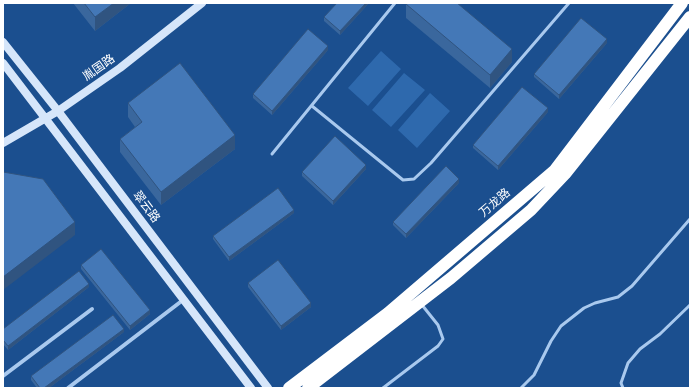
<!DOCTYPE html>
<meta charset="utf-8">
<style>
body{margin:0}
#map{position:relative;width:693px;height:391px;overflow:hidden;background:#1b4f8f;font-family:"Fira Sans",sans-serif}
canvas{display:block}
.frame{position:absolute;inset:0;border:4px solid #fff;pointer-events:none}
</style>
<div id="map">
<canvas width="693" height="391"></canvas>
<div class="frame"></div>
</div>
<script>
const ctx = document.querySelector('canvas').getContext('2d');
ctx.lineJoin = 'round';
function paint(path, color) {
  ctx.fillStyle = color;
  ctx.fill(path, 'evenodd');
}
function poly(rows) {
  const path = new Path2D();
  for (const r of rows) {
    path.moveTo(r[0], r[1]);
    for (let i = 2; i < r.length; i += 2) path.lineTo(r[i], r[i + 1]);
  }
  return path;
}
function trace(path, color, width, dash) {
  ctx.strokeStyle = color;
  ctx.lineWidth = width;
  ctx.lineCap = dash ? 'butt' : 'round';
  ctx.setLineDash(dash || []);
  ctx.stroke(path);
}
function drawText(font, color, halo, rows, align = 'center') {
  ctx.font = font + ' "Fira Sans","Noto Sans SC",sans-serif';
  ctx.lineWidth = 3;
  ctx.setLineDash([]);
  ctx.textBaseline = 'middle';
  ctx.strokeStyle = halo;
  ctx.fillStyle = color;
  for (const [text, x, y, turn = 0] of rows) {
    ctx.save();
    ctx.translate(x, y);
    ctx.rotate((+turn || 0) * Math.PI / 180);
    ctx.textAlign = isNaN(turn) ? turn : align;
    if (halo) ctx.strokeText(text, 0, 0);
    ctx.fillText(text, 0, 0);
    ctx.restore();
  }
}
const green = poly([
 [381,51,401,69,368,106,348,88],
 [404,73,425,90,391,127,372,110],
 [430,93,450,111,417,148,398,130]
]);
const lane = poly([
 [312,106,403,180,414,179,431,163,569,3],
 [272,154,395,3],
 [383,388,438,346,443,339,438,325,422,305],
 [521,388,534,375,551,341,561,326,584,308,595,303,618,297,632,286,690,219],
 [623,388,621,383,628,363,640,349,660,334,690,305]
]);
const street = poly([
 [3,376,92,309],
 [68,388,183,300]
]);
const secondary = poly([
 [3,42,58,111,268,388],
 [3,63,251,388],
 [3,143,58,111,120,68,202,3]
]);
const highway = poly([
 [289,388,388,313,555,170,682,3],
 [308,388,451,278,531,210,565,174,690,17]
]);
const wall = poly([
 [73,3,131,3,95,31],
 [369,3,340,35,324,21,324,17],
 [406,4,512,62,490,88,406,18],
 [607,43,559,99,534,77,534,74],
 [328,50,272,115,253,98,253,94],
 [128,103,235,149,161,205,120,152,120,139,135,127,128,117],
 [548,112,498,170,473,148,473,145],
 [366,169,333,205,302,176,302,172],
 [459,183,406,238,393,225,393,222],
 [294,213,229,261,213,239,213,236],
 [81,265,150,314,130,330,81,269],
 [248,283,311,307,281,330,248,287],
 [89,287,8,350,3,344,3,329],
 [124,332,49,388,37,388,31,380,31,376]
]);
const shadedWall = poly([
 [114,3,131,3,95,31,95,17],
 [366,3,369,3,340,35,340,31],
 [607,39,607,43,559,99,559,95],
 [328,46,328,50,272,115,272,111],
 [512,49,512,62,490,88,490,75],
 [548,108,548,112,498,170,498,166],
 [235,135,235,149,161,205,161,192],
 [366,165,366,169,333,205,333,201],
 [459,179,459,183,406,238,406,234],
 [294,210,294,213,229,261,229,257],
 [75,222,75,235,3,290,3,277],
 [89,284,89,287,8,350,8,346],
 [311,303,311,307,281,330,281,326],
 [150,310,150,314,130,330,130,326],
 [124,329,124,332,49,388,44,388]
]);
const building = poly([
 [84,3,114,3,95,17,84,3],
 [337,3,366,3,340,31,324,17,337,3],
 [407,3,457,3,512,49,490,75,406,4,407,3],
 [581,18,607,39,559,95,534,74,581,18],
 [308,29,328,46,272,111,253,94,308,29],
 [180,63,235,135,161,192,120,139,142,122,128,103,180,63],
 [522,87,548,108,498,166,473,145,522,87],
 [335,136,366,165,333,201,302,172,335,136],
 [446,166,459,179,406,234,393,222,446,166],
 [3,172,43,179,75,222,3,277,3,172],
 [278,188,294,210,229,257,213,236,278,188],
 [101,249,150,310,130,326,81,265,101,249],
 [278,260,311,303,281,326,248,283,278,260],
 [79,271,89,284,8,346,3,340,3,329,79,271],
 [113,315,124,329,44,388,40,388,31,376,113,315]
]);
const streetNames = [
 ["胤国路",99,68,-35],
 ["万龙路",495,203,-41],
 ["翠云路",146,207,53]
];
paint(green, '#2e69ad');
trace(lane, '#a9c9ee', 3);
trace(street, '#a9c9ee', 4);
trace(secondary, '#d6e6fa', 8);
trace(highway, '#fff', 12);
paint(wall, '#3a679d');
paint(shadedWall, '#305480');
paint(building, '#4478b7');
trace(building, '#305480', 1);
drawText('12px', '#fff', '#1b4f8f', streetNames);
</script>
